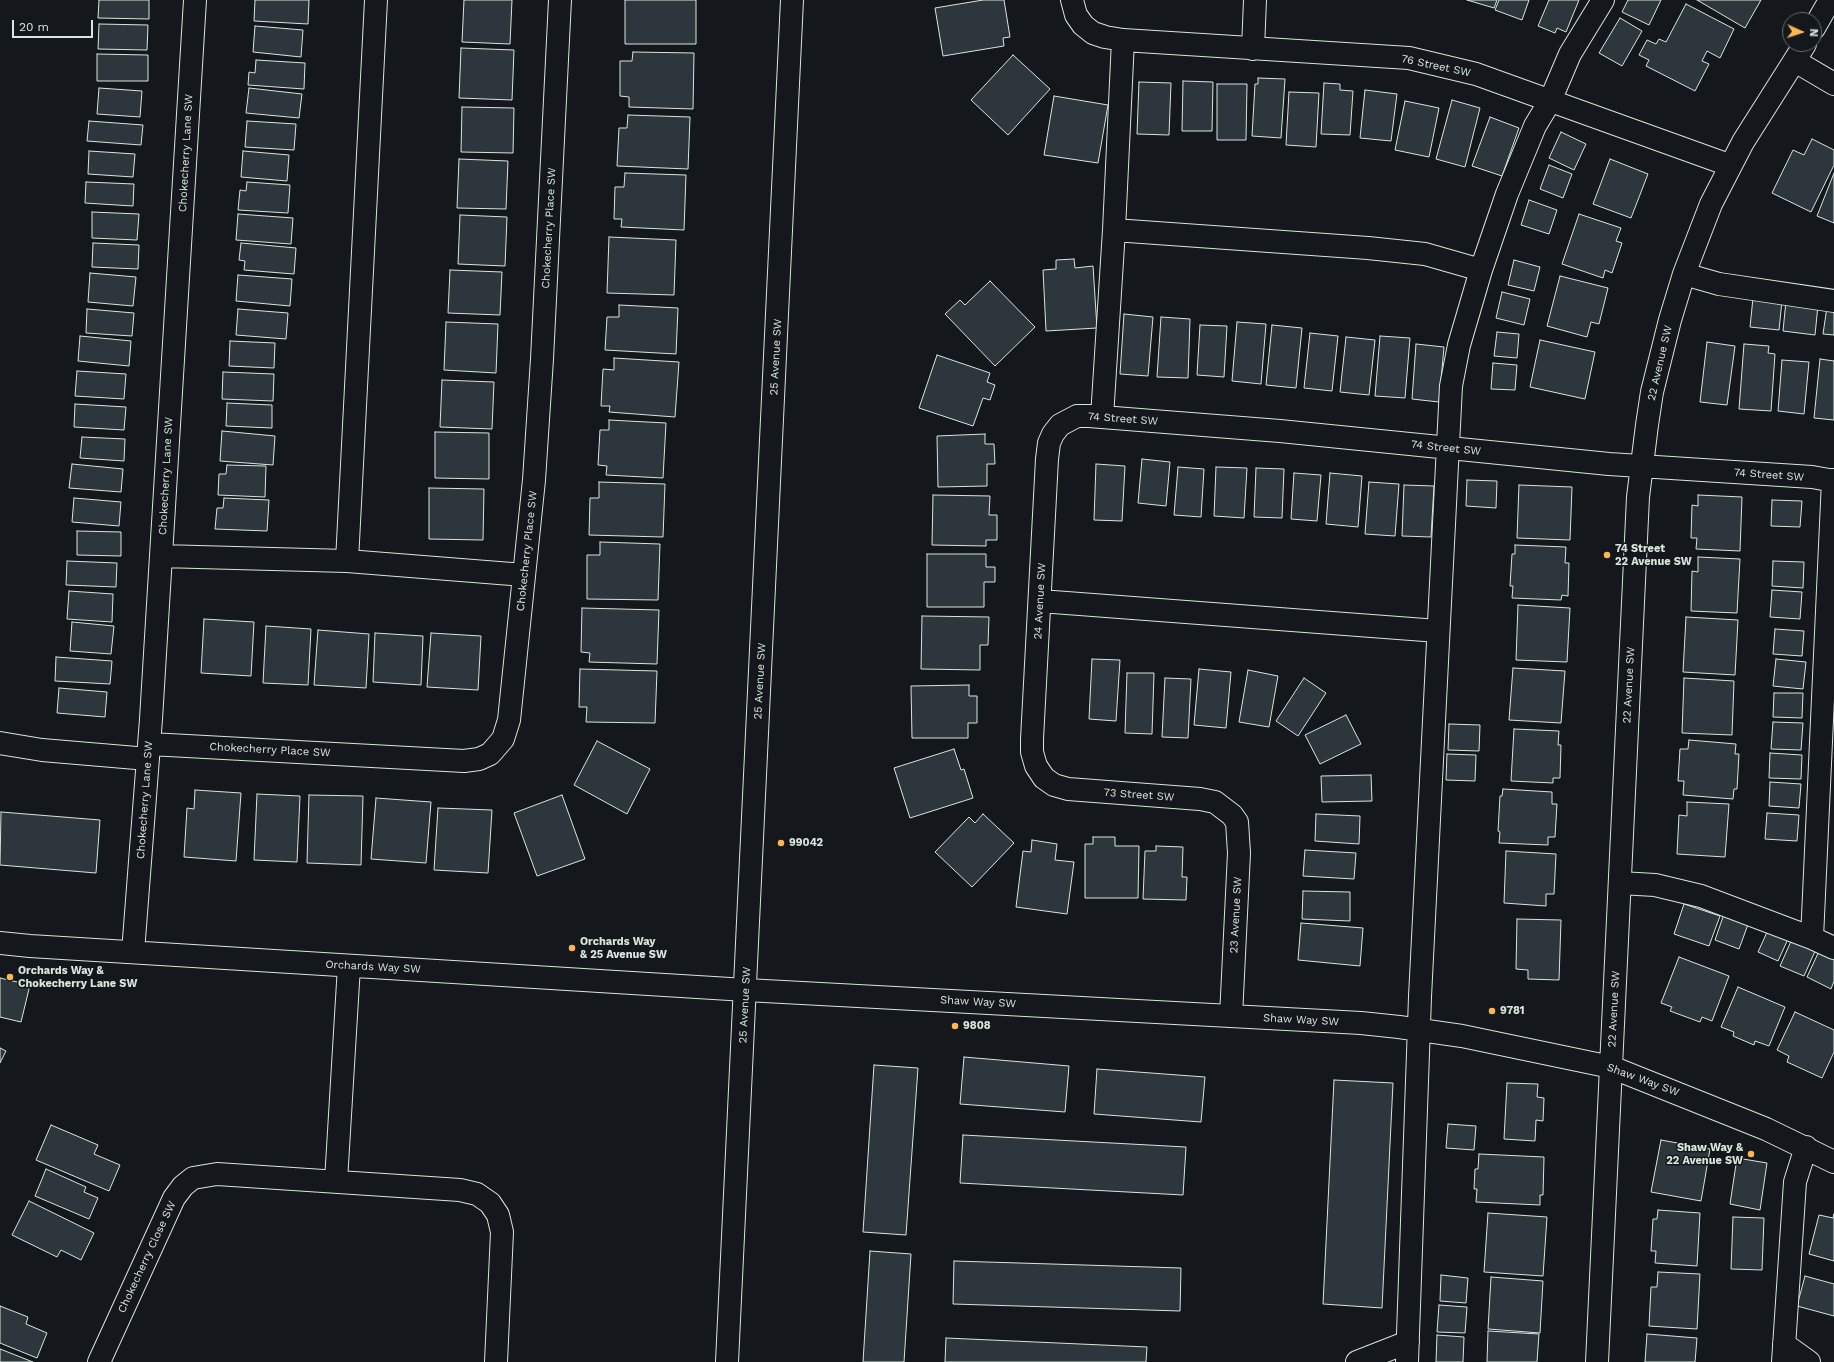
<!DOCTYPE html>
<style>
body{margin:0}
#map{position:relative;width:1834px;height:1362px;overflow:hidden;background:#14181c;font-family:"Work Sans",sans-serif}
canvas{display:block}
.north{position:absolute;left:1782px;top:12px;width:40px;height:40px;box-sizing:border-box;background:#14181c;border:1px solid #626a69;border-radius:50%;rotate:93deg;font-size:11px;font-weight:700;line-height:16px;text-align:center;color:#d8e6dc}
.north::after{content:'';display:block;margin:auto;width:14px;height:18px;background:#ffb74d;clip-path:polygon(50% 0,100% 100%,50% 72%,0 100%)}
.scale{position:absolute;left:12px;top:20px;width:81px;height:18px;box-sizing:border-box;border:2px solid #d8e6dc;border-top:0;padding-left:5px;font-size:12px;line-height:14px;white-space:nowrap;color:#d8e6dc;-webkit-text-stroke:3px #14181c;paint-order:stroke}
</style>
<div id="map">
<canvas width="1834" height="1362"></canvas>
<div class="north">N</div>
<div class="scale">20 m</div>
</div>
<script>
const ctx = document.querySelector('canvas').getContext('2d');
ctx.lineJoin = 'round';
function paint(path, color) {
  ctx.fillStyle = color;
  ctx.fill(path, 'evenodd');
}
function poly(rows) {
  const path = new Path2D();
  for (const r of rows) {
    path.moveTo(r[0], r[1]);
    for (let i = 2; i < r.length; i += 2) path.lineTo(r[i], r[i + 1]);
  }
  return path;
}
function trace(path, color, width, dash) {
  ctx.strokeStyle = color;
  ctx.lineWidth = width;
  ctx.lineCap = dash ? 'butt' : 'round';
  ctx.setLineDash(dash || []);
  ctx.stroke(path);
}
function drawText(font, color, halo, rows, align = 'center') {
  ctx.font = font + ' "Work Sans",sans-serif';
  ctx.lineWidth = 3;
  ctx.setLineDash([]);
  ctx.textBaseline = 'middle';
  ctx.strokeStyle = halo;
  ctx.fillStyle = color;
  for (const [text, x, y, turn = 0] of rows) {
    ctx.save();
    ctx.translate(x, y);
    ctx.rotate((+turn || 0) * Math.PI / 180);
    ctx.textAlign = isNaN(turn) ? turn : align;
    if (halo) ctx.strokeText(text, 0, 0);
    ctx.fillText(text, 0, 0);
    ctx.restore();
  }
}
const building = poly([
 [99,0,149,0,149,19,98,18,99,0],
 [255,0,309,0,308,24,254,21,255,0],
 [464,0,512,0,510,44,462,42,464,0],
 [625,0,696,0,696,44,625,44,625,0],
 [983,0,1004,0,1010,37,1003,38,1004,46,943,56,935,8,983,0],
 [1467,0,1497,0,1494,8,1467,0],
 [1499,0,1529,0,1522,20,1495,10,1499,0],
 [1549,0,1579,0,1566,32,1557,28,1555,33,1538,26,1549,0],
 [1628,0,1661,0,1649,25,1622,12,1628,0],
 [1697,0,1761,0,1745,28,1697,0],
 [1686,4,1734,29,1720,58,1707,51,1702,61,1709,64,1695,91,1646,66,1649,60,1639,55,1647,40,1656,44,1659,39,1666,42,1686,4],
 [1620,18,1642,31,1622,66,1599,53,1620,18],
 [99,24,148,25,147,50,98,49,99,24],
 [255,26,303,30,301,57,253,52,255,26],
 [461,48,514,50,512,100,459,98,461,48],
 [633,52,694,53,693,109,629,107,629,97,620,96,620,61,632,61,633,52],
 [97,54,148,55,148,81,97,81,97,54],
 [1013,55,1050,89,1008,135,971,100,1013,55],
 [256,60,305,63,304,89,248,85,249,72,255,73,256,60],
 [1258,78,1285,79,1281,138,1252,136,1255,84,1258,84,1258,78],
 [1183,81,1213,82,1212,131,1182,131,1183,81],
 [1139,82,1171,83,1169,135,1137,134,1139,82],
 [1324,83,1340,84,1340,90,1353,91,1350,135,1321,134,1324,83],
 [1217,84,1247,84,1246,140,1217,140,1217,84],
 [99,88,142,91,140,117,97,114,99,88],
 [249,88,302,94,299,118,246,113,249,88],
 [1365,90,1397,94,1391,141,1360,138,1365,90],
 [1289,92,1319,93,1316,147,1286,145,1289,92],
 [1054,96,1108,105,1098,163,1044,155,1054,96],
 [1452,100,1480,108,1465,167,1436,159,1452,100],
 [1405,101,1439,108,1429,157,1395,150,1405,101],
 [462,107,514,108,513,153,461,152,462,107],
 [628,115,690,117,688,169,617,166,619,128,627,128,628,115],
 [1490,117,1519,128,1502,176,1472,166,1490,117],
 [89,121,143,125,141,145,87,141,89,121],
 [247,121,296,124,294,150,245,147,247,121],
 [1561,132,1586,144,1574,170,1549,158,1561,132],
 [1812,139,1834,150,1834,165,1811,212,1772,193,1793,150,1804,155,1812,139],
 [89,151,135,154,133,177,88,174,89,151],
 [243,151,289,155,287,181,241,177,243,151],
 [459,159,508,161,506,209,457,208,459,159],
 [1610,159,1648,174,1631,218,1593,204,1610,159],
 [1549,165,1572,174,1563,198,1540,189,1549,165],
 [625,173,686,175,684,230,621,227,622,219,614,219,615,187,624,187,625,173],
 [1834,173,1834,223,1817,216,1834,173],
 [86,182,134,184,133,206,85,203,86,182],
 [247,182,290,185,288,213,238,210,240,190,246,191,247,182],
 [1529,200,1557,210,1549,234,1521,225,1529,200],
 [92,212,139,214,137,240,92,238,92,212],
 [238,214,293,218,291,244,236,240,238,214],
 [1579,214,1621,228,1616,241,1622,243,1612,273,1605,270,1603,278,1562,264,1579,214],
 [460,215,507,217,505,266,458,264,460,215],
 [609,237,676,240,674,295,607,293,609,237],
 [93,243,139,245,138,269,92,267,93,243],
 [241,243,296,248,294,274,244,270,245,261,239,260,241,243],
 [1074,259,1075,268,1093,266,1097,328,1046,331,1043,270,1056,269,1056,260,1074,259],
 [1514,260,1540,267,1534,291,1508,285,1514,260],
 [450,270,502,272,500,315,448,313,450,270],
 [90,273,136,277,133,306,88,302,90,273],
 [238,275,292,279,290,306,236,301,238,275],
 [1560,276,1608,288,1599,324,1591,322,1587,337,1547,326,1560,276],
 [990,281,1035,327,995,366,945,314,960,300,965,305,990,281],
 [1502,292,1530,299,1524,325,1496,318,1502,292],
 [1753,298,1782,301,1779,330,1750,327,1753,298],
 [1786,301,1818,305,1815,335,1783,331,1786,301],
 [619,305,678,308,676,354,605,350,607,317,619,317,619,305],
 [1827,307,1834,308,1834,335,1823,334,1827,307],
 [87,309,134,313,132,336,86,333,87,309],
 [238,309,288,313,286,339,236,335,238,309],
 [1124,314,1153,317,1148,376,1120,374,1124,314],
 [1161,317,1190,319,1188,378,1157,377,1161,317],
 [446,322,498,324,496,373,444,370,446,322],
 [1237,322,1266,324,1261,384,1232,381,1237,322],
 [1200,325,1227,326,1224,377,1197,375,1200,325],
 [1272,325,1302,328,1296,388,1266,385,1272,325],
 [1497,332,1519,334,1517,358,1494,356,1497,332],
 [1310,333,1338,336,1332,391,1304,388,1310,333],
 [80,336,131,341,129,366,78,361,80,336],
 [1380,336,1410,338,1405,398,1375,396,1380,336],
 [1346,337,1375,340,1369,395,1340,392,1346,337],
 [1540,340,1595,352,1585,399,1530,387,1540,340],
 [230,341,275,343,274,368,229,366,230,341],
 [1707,342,1735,346,1727,405,1700,402,1707,342],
 [1416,344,1444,347,1439,402,1412,399,1416,344],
 [1744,344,1769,346,1768,353,1775,354,1771,411,1739,409,1744,344],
 [937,355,990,373,987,382,995,385,990,400,983,398,973,426,919,408,937,355],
 [614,358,679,362,675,417,609,412,610,406,601,406,603,369,614,370,614,358],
 [1820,359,1834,361,1834,420,1814,418,1820,359],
 [1782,360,1809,362,1804,414,1778,411,1782,360],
 [1493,363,1517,365,1515,390,1491,389,1493,363],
 [77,371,126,374,124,399,75,396,77,371],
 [223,372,274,374,273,401,222,399,223,372],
 [442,380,494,382,492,429,440,427,442,380],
 [227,403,272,405,272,428,226,426,227,403],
 [75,404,126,407,124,430,74,427,75,404],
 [609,420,666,423,663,478,606,475,607,466,598,465,600,430,609,430,609,420],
 [222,431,275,436,273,465,220,461,222,431],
 [435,432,489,433,489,479,435,478,435,432],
 [985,434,985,444,994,444,995,464,987,464,987,486,938,487,937,436,985,434],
 [82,437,125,439,124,461,80,458,82,437],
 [1142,459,1170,462,1166,506,1138,503,1142,459],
 [72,464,123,469,121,492,69,488,72,464],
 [1096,464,1125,466,1122,521,1094,520,1096,464],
 [227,465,266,466,265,497,218,495,219,474,226,474,227,465],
 [1178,467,1204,469,1201,517,1174,515,1178,467],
 [1216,467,1247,468,1244,518,1214,516,1216,467],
 [1256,468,1284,469,1282,518,1254,517,1256,468],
 [1294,473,1321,475,1317,521,1291,519,1294,473],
 [1330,473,1362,476,1358,527,1326,524,1330,473],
 [1467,480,1497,481,1496,508,1466,506,1467,480],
 [599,482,665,484,663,537,589,535,590,498,599,498,599,482],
 [1369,482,1399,484,1395,536,1365,534,1369,482],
 [1404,485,1434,486,1431,537,1402,536,1404,485],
 [1519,485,1572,487,1570,540,1517,538,1519,485],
 [429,488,484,489,483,540,429,539,429,488],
 [933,495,990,496,989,515,997,515,997,540,986,540,986,546,932,545,933,495],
 [1698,495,1742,497,1740,551,1696,549,1697,538,1691,538,1692,505,1698,506,1698,495],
 [74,498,121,502,119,526,72,522,74,498],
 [224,498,269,500,267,531,215,529,217,508,223,508,224,498],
 [1772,500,1802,501,1800,527,1771,526,1772,500],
 [77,531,121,532,121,556,77,555,77,531],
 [600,542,660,544,658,600,587,599,587,555,600,555,600,542],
 [1515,545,1566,547,1565,563,1569,563,1568,596,1562,595,1561,600,1512,598,1513,586,1510,586,1512,554,1515,554,1515,545],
 [927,554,986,554,986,567,995,567,995,582,984,582,984,607,927,607,927,554],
 [1698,557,1740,559,1737,613,1691,611,1692,571,1698,572,1698,557],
 [67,561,117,563,116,587,66,585,67,561],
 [1773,561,1804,562,1803,588,1772,586,1773,561],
 [1772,590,1802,592,1800,619,1770,617,1772,590],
 [69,591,113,594,112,622,67,619,69,591],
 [1518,605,1570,608,1567,662,1516,660,1518,605],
 [582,608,659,610,657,664,589,662,590,653,581,652,582,608],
 [922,616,989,617,988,645,980,645,980,670,921,669,922,616],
 [1686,617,1738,620,1735,675,1683,672,1686,617],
 [204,619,254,622,251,676,201,673,204,619],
 [72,622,114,626,111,654,70,651,72,622],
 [266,626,311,629,308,685,263,683,266,626],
 [1775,629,1804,631,1802,656,1773,654,1775,629],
 [318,630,369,634,366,688,314,685,318,630],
 [375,633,423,636,421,685,373,682,375,633],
 [431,633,481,636,478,690,427,687,431,633],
 [56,657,112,661,110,684,55,681,56,657],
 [1092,659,1120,660,1116,721,1089,719,1092,659],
 [1776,659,1806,662,1803,689,1773,686,1776,659],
 [1513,668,1565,671,1561,723,1509,720,1513,668],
 [580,669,657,671,655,723,586,722,587,707,579,707,580,669],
 [1199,669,1231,672,1226,728,1194,725,1199,669],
 [1248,670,1278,676,1269,727,1239,722,1248,670],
 [1127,673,1154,673,1152,734,1125,733,1127,673],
 [1165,678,1191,679,1188,738,1162,737,1165,678],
 [1304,678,1326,693,1298,736,1276,721,1304,678],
 [1684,678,1734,681,1732,735,1682,733,1684,678],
 [969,685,969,696,977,696,977,723,968,723,968,738,912,738,911,686,969,685],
 [59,688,107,692,105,717,57,713,59,688],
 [1774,693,1803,693,1802,718,1773,717,1774,693],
 [1346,715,1361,744,1320,764,1305,735,1346,715],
 [1773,722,1803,723,1801,750,1771,749,1773,722],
 [1449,724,1480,725,1479,751,1448,750,1449,724],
 [1514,729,1559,731,1558,745,1561,745,1560,778,1553,778,1553,783,1511,781,1514,729],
 [1689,740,1736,744,1735,754,1739,754,1737,789,1734,789,1733,799,1683,795,1684,781,1678,781,1680,749,1688,749,1689,740],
 [597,741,650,769,627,814,574,785,597,741],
 [954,749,961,770,964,769,973,798,910,818,894,768,954,749],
 [1770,753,1802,755,1801,779,1769,778,1770,753],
 [1447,754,1476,755,1475,781,1446,780,1447,754],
 [1371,775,1372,801,1322,802,1321,776,1371,775],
 [1770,782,1801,784,1799,808,1769,806,1770,782],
 [1503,789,1552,792,1552,804,1557,804,1555,837,1548,837,1548,845,1499,843,1500,832,1498,831,1500,796,1502,796,1503,789],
 [195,790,241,793,236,861,184,857,187,808,194,809,195,790],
 [257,794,300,796,297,862,254,860,257,794],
 [309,795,363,796,361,865,307,863,309,795],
 [562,795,585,859,537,876,514,813,562,795],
 [376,798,431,802,426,863,371,859,376,798],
 [1687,802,1729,804,1725,857,1677,854,1679,815,1687,816,1687,802],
 [438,808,492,810,488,873,434,870,438,808],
 [1,812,100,820,96,873,0,865,1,812],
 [1767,813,1799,815,1797,841,1765,839,1767,813],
 [983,814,1014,843,972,887,935,852,969,817,975,823,983,814],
 [1316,814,1360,816,1359,844,1315,841,1316,814],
 [1093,837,1115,837,1115,846,1139,846,1138,898,1085,898,1085,844,1093,844,1093,837],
 [1032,840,1057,844,1055,860,1074,862,1067,914,1016,907,1023,851,1031,852,1032,840],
 [1156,846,1183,847,1182,877,1187,877,1186,900,1143,899,1145,851,1156,851,1156,846],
 [1305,850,1356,853,1354,879,1303,876,1305,850],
 [1506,851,1556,854,1554,894,1546,894,1546,906,1504,903,1506,851],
 [1303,891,1350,892,1350,921,1302,919,1303,891],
 [1684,904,1720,916,1709,946,1674,934,1684,904],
 [1725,911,1750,919,1739,949,1715,940,1725,911],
 [1517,919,1561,920,1559,980,1528,979,1528,970,1516,969,1517,919],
 [1301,923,1363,928,1360,966,1298,960,1301,923],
 [1768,930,1788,939,1778,961,1758,952,1768,930],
 [1792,939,1816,949,1804,976,1780,966,1792,939],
 [1820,949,1834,956,1834,981,1831,989,1807,977,1820,949],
 [1679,957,1729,976,1712,1021,1702,1017,1700,1022,1670,1011,1672,1007,1661,1003,1679,957],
 [0,978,30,985,21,1022,0,1017,0,978],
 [1738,987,1785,1007,1769,1046,1755,1041,1754,1045,1733,1036,1734,1032,1721,1027,1738,987],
 [1795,1012,1834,1030,1834,1052,1822,1078,1787,1062,1789,1056,1777,1050,1795,1012],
 [0,1048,6,1051,0,1063,0,1048],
 [964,1057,1069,1066,1065,1112,960,1104,964,1057],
 [874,1065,918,1068,906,1235,863,1232,874,1065],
 [1097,1069,1205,1077,1201,1122,1094,1114,1097,1069],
 [1334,1080,1393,1083,1382,1308,1323,1304,1334,1080],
 [1507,1083,1538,1084,1537,1097,1544,1098,1543,1121,1536,1120,1535,1141,1504,1139,1507,1083],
 [1448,1124,1476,1126,1474,1150,1446,1148,1448,1124],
 [51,1125,98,1145,94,1154,120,1165,109,1191,36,1160,51,1125],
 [963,1135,1186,1147,1183,1195,960,1183,963,1135],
 [1661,1140,1710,1149,1701,1201,1651,1192,1661,1140],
 [1479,1154,1544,1157,1543,1195,1540,1195,1540,1205,1476,1202,1477,1189,1474,1189,1475,1169,1478,1169,1479,1154],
 [1737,1158,1767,1163,1760,1210,1730,1204,1737,1158],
 [46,1169,86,1187,84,1192,98,1198,89,1219,35,1196,46,1169],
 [29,1201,94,1233,81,1260,61,1250,57,1257,12,1235,29,1201],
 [1658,1210,1700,1213,1697,1266,1655,1263,1656,1251,1651,1251,1653,1219,1657,1219,1658,1210],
 [1488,1213,1547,1217,1543,1276,1484,1272,1488,1213],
 [1834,1214,1834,1261,1809,1254,1819,1215,1833,1218,1834,1214],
 [1733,1217,1764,1218,1762,1270,1731,1269,1733,1217],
 [870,1251,911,1254,904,1362,863,1362,870,1251],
 [954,1261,1181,1268,1180,1311,953,1304,954,1261],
 [1658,1272,1700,1274,1697,1329,1649,1326,1651,1287,1657,1287,1658,1272],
 [1441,1275,1468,1278,1466,1303,1440,1301,1441,1275],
 [1805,1276,1834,1284,1834,1316,1797,1306,1805,1276],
 [1491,1277,1543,1281,1540,1333,1488,1329,1491,1277],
 [1439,1305,1467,1307,1465,1333,1437,1332,1439,1305],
 [0,1306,28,1317,26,1324,47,1333,37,1358,0,1343,0,1306],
 [1488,1331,1539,1334,1537,1362,1487,1362,1488,1331],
 [1647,1334,1697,1338,1695,1362,1645,1362,1647,1334],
 [1437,1335,1464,1337,1463,1362,1436,1362,1437,1335],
 [946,1338,1147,1347,1146,1362,945,1362,946,1338],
 [0,1349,33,1362,0,1362,0,1349]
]);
const minor = poly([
 [1072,0,1076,15,1083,25,1093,33,1105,37,1123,40,1409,58,1476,74,1729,165],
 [1814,28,1830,0],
 [1253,49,1255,0],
 [1795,61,1834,84],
 [1114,230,1368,248,1425,254,1481,270],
 [1684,274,1719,284,1834,301],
 [1102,417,1114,230,1123,40],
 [161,556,347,561,524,575],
 [347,561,376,0],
 [1040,601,1438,631],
 [0,743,42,750,148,759],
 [150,744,464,761,479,759,490,754,503,739,509,720,534,480,542,359,560,0],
 [1620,883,1655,885,1701,896,1812,938,1834,948],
 [1812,938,1833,480],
 [0,943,30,946,746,990,1361,1023,1399,1027,1462,1036,1611,1067,1766,1129,1834,1162],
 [133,952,151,719,195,0],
 [1231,1016,1239,853,1237,822,1232,815,1215,802,1200,799,1068,789,1054,785,1044,778,1036,766,1032,752,1032,739,1047,459,1049,443,1053,434,1060,425,1077,416,1089,416,1280,431,1609,464,1812,477,1834,481],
 [336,1181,349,966],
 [1784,1344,1809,1362],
 [99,1362,174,1198,183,1186,193,1178,217,1174,460,1190,477,1194,490,1203,498,1215,502,1232,496,1362],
 [1357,1362,1408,1342],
 [1407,1362,1420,997,1451,386,1459,345,1481,270,1507,194,1535,126,1550,101,1570,54,1603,0],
 [1597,1362,1638,497,1647,425,1652,392,1670,320,1684,274,1711,204,1743,142,1805,44],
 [1783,1362,1795,1182,1806,1147]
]);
const major = poly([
 [727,1362,792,0]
]);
const markers = [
 [1607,555,4,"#ffb74d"],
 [781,843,4,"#ffb74d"],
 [572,948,4,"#ffb74d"],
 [10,977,4,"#ffb74d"],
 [1492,1011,4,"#ffb74d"],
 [955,1026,4,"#ffb74d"],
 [1751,1154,4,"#ffb74d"]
];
const streetNames = [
 ["76 Street SW",1436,66,12],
 ["Chokecherry Lane SW",186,153,-87],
 ["Chokecherry Place SW",549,228,-87],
 ["25 Avenue SW",776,357,-87],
 ["22 Avenue SW",1660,363,-77],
 ["74 Street SW",1123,419,4],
 ["74 Street SW",1446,448,6],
 ["74 Street SW",1769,475,4],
 ["Chokecherry Lane SW",166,476,-87],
 ["Chokecherry Place SW",527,551,-84],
 ["24 Avenue SW",1040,601,-87],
 ["25 Avenue SW",760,681,-87],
 ["22 Avenue SW",1629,685,-87],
 ["Chokecherry Place SW",270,750,3],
 ["73 Street SW",1139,795,4],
 ["Chokecherry Lane SW",145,800,-86],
 ["23 Avenue SW",1236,915,-87],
 ["Orchards Way SW",373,967,3],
 ["Shaw Way SW",978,1002,3],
 ["25 Avenue SW",745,1005,-87],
 ["22 Avenue SW",1614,1009,-87],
 ["Shaw Way SW",1301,1020,3],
 ["Shaw Way SW",1643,1080,20],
 ["Chokecherry Close SW",147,1257,-65]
];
const poiNames = [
 ["74 Street",1615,549],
 ["22 Avenue SW",1615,562],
 ["99042",789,843],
 ["Orchards Way",580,942],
 ["& 25 Avenue SW",580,955],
 ["Orchards Way &",18,971],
 ["Chokecherry Lane SW",18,984],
 ["9781",1500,1011],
 ["9808",963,1026],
 ["Shaw Way &",1743,1148,"right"],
 ["22 Avenue SW",1743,1161,"right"]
];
paint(building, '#2c363c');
trace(building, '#d8e6dc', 1);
trace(minor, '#d8e6dc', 24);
trace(major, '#d8e6dc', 24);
trace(minor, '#14181c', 22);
trace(major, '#14181c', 22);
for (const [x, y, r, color] of markers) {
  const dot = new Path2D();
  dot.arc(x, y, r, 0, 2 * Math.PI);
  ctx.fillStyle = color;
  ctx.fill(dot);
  trace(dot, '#14181c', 1.5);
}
drawText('11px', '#d8e6dc', '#14181c', streetNames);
drawText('bold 11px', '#d8e6dc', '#14181c', poiNames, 'left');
</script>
